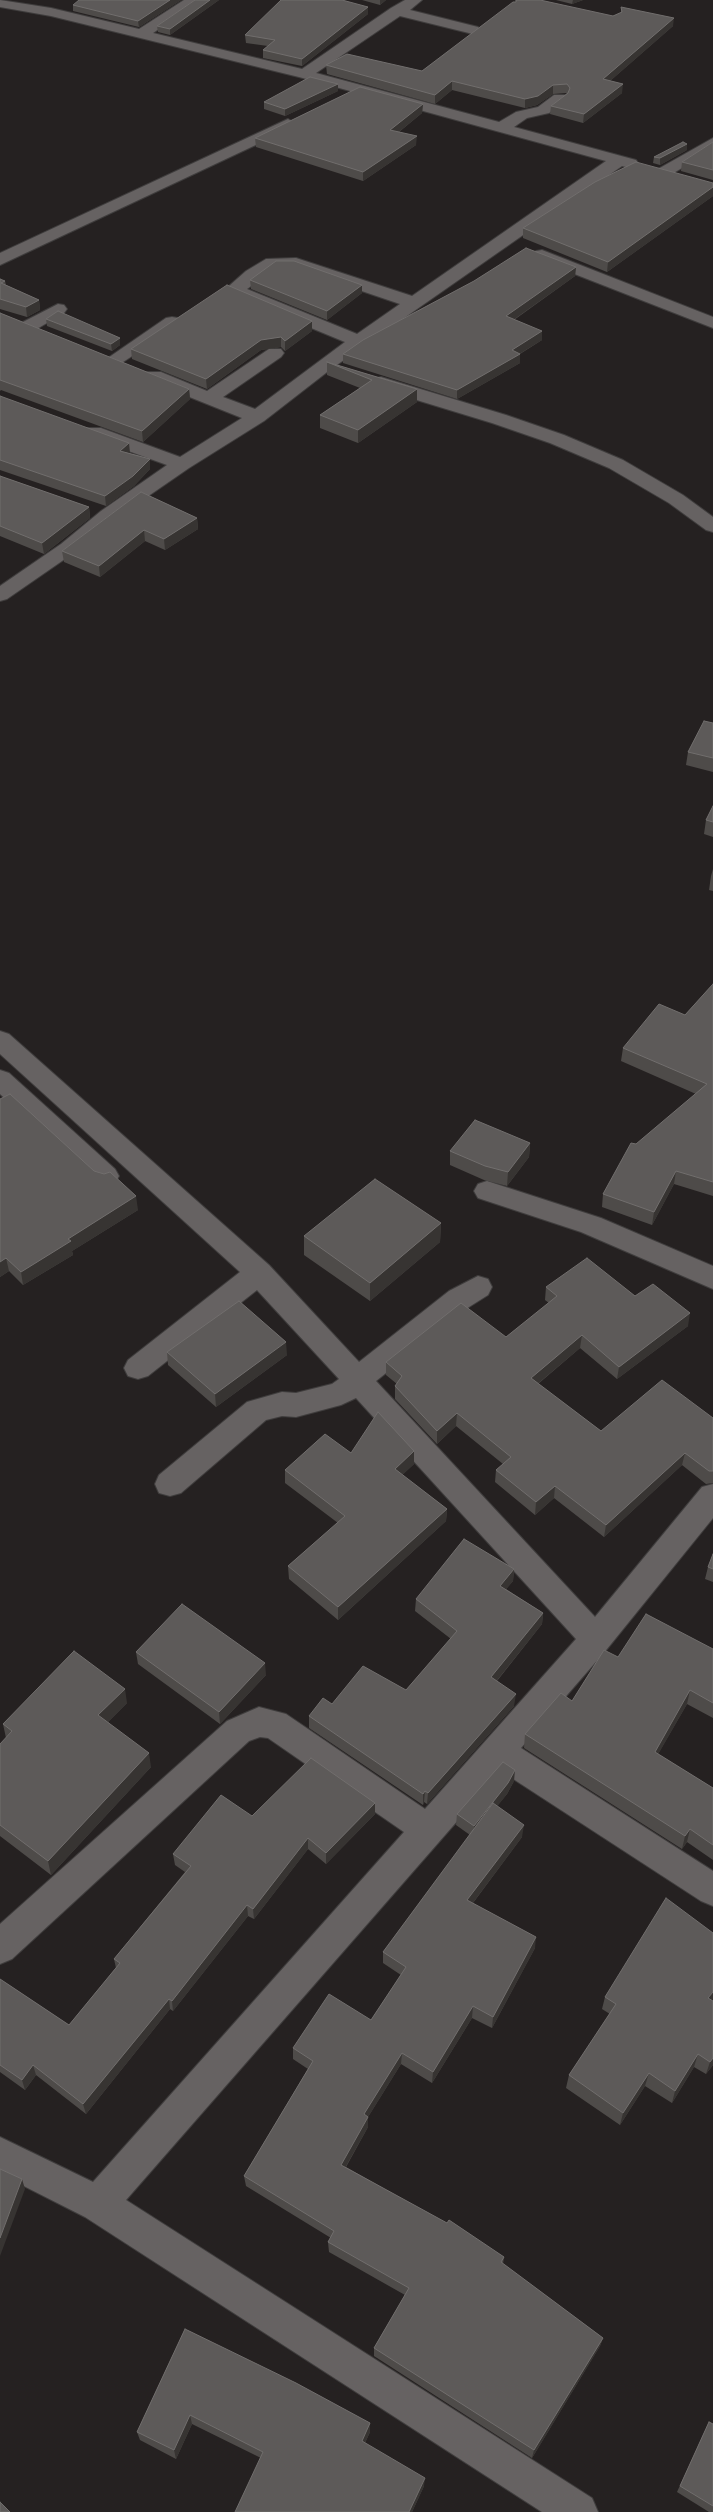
<!DOCTYPE html>
<style>
body{margin:0}
canvas{display:block;background:#252121}
</style>
<canvas width="713" height="2512"></canvas>
<script>
const ctx = document.querySelector('canvas').getContext('2d');
ctx.lineJoin = 'round';
function poly(rows) {
  const path = new Path2D();
  for (const r of rows) {
    path.moveTo(r[0], r[1]);
    for (let i = 2; i < r.length; i += 2) path.lineTo(r[i], r[i + 1]);
  }
  return path;
}
function trace(path, color, width, dash) {
  ctx.strokeStyle = color;
  ctx.lineWidth = width;
  ctx.lineCap = dash ? 'butt' : 'round';
  ctx.setLineDash(dash || []);
  ctx.stroke(path);
}
function paint(path, color) {
  ctx.fillStyle = color;
  ctx.fill(path, 'evenodd');
}
const minor = poly([
 [0,0,51,8,139,29,184,0,201,0,153,33,302,69,391,8,405,0,422,0,410,10,478,27,480,30,473,34,400,16,316,73,499,122,516,112,538,107,554,95,566,95,568,98,566,101,549,113,527,118,514,127,636,160,638,163,630,168,622,166,331,369,264,421,189,468,115,519,75,552,7,599,0,601,0,586,61,544,101,511,167,465,87,436,84,432,87,428,101,428,180,457,242,418,147,380,145,376,147,372,161,372,207,391,269,349,281,349,284,353,281,357,223,397,255,409,345,342,229,294,226,290,229,286,246,271,266,259,296,258,412,296,606,161,299,77,51,16,0,7,0,0],
 [276,268,294,268,400,304,357,334,247,289,276,268],
 [288,119,296,124,294,127,0,265,0,253,288,119],
 [713,138,713,150,670,175,664,177,656,172,658,169,713,138],
 [542,250,713,317,713,328,536,259,533,255,536,251,542,250],
 [58,304,64,305,67,309,64,313,35,330,23,330,20,326,23,322,58,304],
 [172,317,178,318,181,322,178,326,120,364,114,365,108,364,105,360,166,318,172,317],
 [381,377,506,415,564,435,623,460,683,495,713,517,713,532,706,530,669,503,609,468,550,443,492,423,374,387,372,383,374,379,381,377],
 [0,1031,9,1034,269,1265,359,1362,449,1291,478,1276,488,1279,492,1287,488,1295,469,1307,376,1381,595,1617,702,1487,713,1484,713,1518,607,1649,521,1748,713,1871,713,1906,701,1901,501,1771,126,2200,592,2498,598,2512,542,2512,85,2217,0,2174,0,2137,93,2182,404,1832,268,1738,260,1737,249,1741,12,1959,0,1964,0,1924,227,1721,259,1707,286,1714,425,1809,576,1639,356,1398,341,1405,296,1417,282,1416,266,1420,181,1493,170,1496,159,1493,155,1484,159,1475,247,1402,282,1392,296,1393,332,1384,339,1379,257,1290,148,1376,138,1379,128,1376,124,1368,128,1360,240,1272,0,1054,0,1031],
 [0,1070,9,1073,115,1169,119,1176,115,1183,106,1186,97,1183,0,1094,0,1070],
 [487,1181,601,1218,713,1266,713,1289,581,1232,478,1198,474,1191,478,1184,487,1181]
]);
const wall = poly([
 [181,0,139,27,73,11,73,5],
 [195,0,219,0,170,35,158,32,157,26],
 [362,0,386,0,380,5],
 [556,0,583,0,572,4],
 [516,2,613,16,621,13,621,7,673,26,610,81,622,93,583,123,550,114,551,106,567,94,566,93,553,94,537,105,525,108,452,90,435,104,327,74,326,65,422,71],
 [368,14,302,66,263,58,263,50,268,46,246,43,245,35],
 [338,91,285,116,264,109,264,102],
 [423,104,422,113,399,132,416,145,363,181,256,147,255,138],
 [713,142,713,180,681,171,682,162],
 [687,150,660,165,653,163,654,157],
 [713,183,713,196,607,272,523,238,523,228],
 [576,267,575,276,514,320,542,340,520,354,520,363,457,399,343,363,343,354],
 [0,279,5,281,6,285,39,300,40,310,27,317,0,309],
 [250,280,362,285,362,293,327,320,251,289],
 [0,313,189,389,190,399,143,442,1,390,0,391],
 [46,319,120,345,112,351,47,326],
 [312,331,285,351,281,347,261,350,207,389,132,359,131,349],
 [327,362,417,389,417,402,358,443,320,428,320,415,360,388,327,375],
 [0,396,129,453,150,459,150,469,134,486,106,506,0,470],
 [0,476,89,507,90,518,44,554,0,536],
 [141,492,197,518,198,529,165,550,145,541,100,577,64,562,62,551],
 [713,723,713,772,686,765,688,752],
 [713,806,713,837,704,834,706,820],
 [713,869,713,891,709,890,711,876],
 [713,984,713,1196,674,1184,652,1225,602,1207,603,1194,696,1094,621,1061,623,1048,685,1015],
 [0,1099,94,1171,138,1210,72,1251,73,1255,23,1285,9,1271,0,1277],
 [530,1143,529,1157,507,1186,484,1180,450,1165,450,1151],
 [441,1223,440,1242,370,1301,304,1255,304,1236],
 [546,1287,635,1296,688,1326,617,1379,580,1348,538,1384,601,1431,713,1418,713,1483,706,1484,682,1465,604,1537,554,1498,535,1515,495,1482,496,1470,503,1464,456,1426,437,1444,395,1399,395,1386,397,1384,386,1375,386,1362,506,1337,549,1303,545,1300],
 [167,1352,287,1355,216,1407,168,1365],
 [414,1451,414,1464,402,1475,447,1509,446,1521,338,1620,289,1579,288,1566,338,1523,285,1483,285,1470,351,1453],
 [713,1554,713,1582,705,1579,708,1567],
 [514,1569,513,1581,506,1589,543,1613,542,1624,497,1681,514,1706,427,1804,424,1802,423,1805,309,1728,309,1716,332,1704,406,1690,451,1639,415,1611,416,1599],
 [713,1649,713,1718,687,1704,658,1754,713,1788,713,1860,687,1842,682,1849,524,1748,525,1734,572,1701,618,1657],
 [136,1652,266,1675,220,1724,138,1664],
 [127,1703,108,1722,151,1767,51,1875,0,1836,0,1744,6,1738,3,1724],
 [514,1781,507,1794,497,1806,522,1837,473,1903,535,1948,492,2028,472,2018,432,2083,401,2064,368,2117,368,2127,346,2167,504,2257,503,2264,603,2338,600,2346,532,2458,374,2356,374,2348,405,2295,329,2252,328,2242,331,2238,246,2186,244,2176,308,2069,293,2059,293,2048,371,2020,401,1975,383,1963,383,1952,470,1835,456,1825,457,1814],
 [375,1803,375,1814,326,1864,308,1849,254,1919,248,1916,173,2011,170,2009,86,2114,36,2075,25,2090,0,2072,0,1979,69,2025,116,1968,114,1959,185,1872,175,1865,173,1854,252,1816],
 [605,1997,712,2000,713,2065,706,2074,694,2067,672,2103,645,2086,620,2125,566,2088,569,2075,610,2014,602,2009],
 [185,2329,370,2423,370,2432,365,2443,424,2486,412,2512,235,2512,261,2458,192,2424,176,2459,140,2440,137,2432],
 [709,2422,713,2424,713,2512,709,2512,677,2492]
]);
const shadedWall = poly([
 [170,0,181,0,139,27,138,21],
 [210,0,219,0,170,35,170,29],
 [380,0,386,0,380,5],
 [573,0,583,0,572,4],
 [368,7,368,14,302,66,302,59],
 [674,18,673,26,602,88,603,79],
 [452,81,452,90,435,104,435,95],
 [338,84,338,91,285,116,285,109],
 [623,84,622,93,583,123,584,114],
 [553,85,553,94,537,105,525,108,525,99],
 [423,104,422,113,390,139,390,130],
 [417,136,416,145,363,181,363,172],
 [687,144,687,150,660,165,660,158],
 [713,187,713,196,607,272,608,262],
 [576,267,575,276,506,325,506,316],
 [362,285,362,293,327,320,327,311],
 [39,300,40,310,27,317,26,307],
 [312,321,312,331,285,351,285,341],
 [542,331,542,340,511,359,512,350],
 [281,337,281,347,261,350,207,389,206,379,261,340],
 [120,338,120,345,112,351,111,344],
 [520,354,520,363,457,399,457,390],
 [189,389,190,399,143,442,142,431],
 [417,389,417,402,358,443,358,430],
 [129,443,130,453,120,451],
 [150,459,150,469,134,486,106,506,105,496],
 [89,507,90,518,44,554,42,543],
 [197,518,198,529,165,550,164,539],
 [144,530,145,541,100,577,99,566],
 [530,1143,529,1157,507,1186,508,1172],
 [676,1171,674,1184,652,1225,654,1212],
 [136,1196,138,1210,72,1251,73,1255,23,1285,21,1272,68,1239],
 [441,1223,440,1242,370,1301,370,1283],
 [6,1258,9,1271,0,1277,0,1262],
 [690,1313,688,1326,617,1379,619,1367],
 [582,1335,580,1348,529,1391,531,1378],
 [286,1342,287,1355,216,1407,215,1394],
 [457,1413,456,1426,437,1444,437,1431],
 [414,1451,414,1464,395,1482,395,1469],
 [685,1453,682,1465,604,1537,606,1525],
 [555,1486,554,1498,535,1515,536,1502],
 [447,1509,446,1521,338,1620,338,1607],
 [514,1569,513,1581,499,1598,500,1586],
 [543,1613,542,1624,490,1689,491,1677],
 [265,1663,266,1675,220,1724,219,1712],
 [125,1689,127,1703,101,1729,98,1715],
 [690,1690,687,1704,652,1765,655,1752],
 [516,1694,514,1706,427,1804,428,1793],
 [149,1753,151,1767,51,1875,48,1861],
 [515,1770,514,1781,507,1794,473,1837,474,1826],
 [425,1791,424,1802,423,1805,423,1794],
 [375,1803,375,1814,326,1864,326,1853],
 [524,1825,522,1837,466,1912,467,1900],
 [690,1829,687,1842,682,1849,685,1836],
 [308,1838,308,1849,254,1919,253,1909],
 [247,1905,248,1916,173,2011,172,2001],
 [536,1937,535,1948,492,2028,493,2017],
 [713,1992,713,1999,705,2010,708,1998],
 [169,1999,170,2009,86,2114,83,2104],
 [473,2006,472,2018,432,2083,433,2072],
 [402,2053,401,2064,368,2117,368,2127,341,2175,341,2165,364,2114],
 [698,2054,694,2067,672,2103,675,2091],
 [713,2058,713,2065,706,2074,710,2062],
 [33,2065,36,2075,25,2090,22,2080],
 [649,2073,645,2086,620,2125,623,2113],
 [22,2179,25,2189,0,2256,0,2238],
 [603,2338,600,2346,532,2458,534,2450],
 [190,2415,192,2424,176,2459,174,2450],
 [370,2423,370,2432,362,2449,362,2441],
 [425,2478,424,2486,412,2512,409,2512]
]);
const building = poly([
 [79,0,170,0,138,21,73,5,79,0],
 [195,0,210,0,170,29,157,26,195,0],
 [281,0,342,0,368,7,302,59,263,50,275,40,245,35,281,0],
 [516,0,540,0,613,16,622,12,621,7,674,18,603,79,623,84,584,114,551,106,568,93,570,88,567,84,553,85,538,96,525,99,452,81,435,95,326,65,347,54,422,71,513,2,516,2,516,0],
 [310,77,338,84,285,109,264,102,310,77],
 [360,87,423,104,390,130,417,136,363,172,255,138,360,87],
 [683,142,687,144,660,158,654,157,683,142],
 [713,142,713,170,682,162,713,142],
 [636,162,713,183,713,187,608,262,523,228,595,182,636,162],
 [526,248,576,267,506,316,542,331,512,350,520,354,457,390,343,354,363,340,474,281,526,248],
 [276,261,294,261,362,285,327,311,250,280,276,261],
 [0,279,5,281,1,283,39,300,26,307,0,299,0,279],
 [227,285,312,321,285,341,281,337,261,340,206,379,131,349,227,285],
 [58,311,120,338,111,344,46,319,58,311],
 [0,313,189,389,142,431,0,380,0,313],
 [327,362,417,389,358,430,320,415,372,380,327,362],
 [0,396,129,443,120,451,150,459,133,476,105,496,0,460,0,396],
 [0,476,89,507,42,543,0,526,0,476],
 [141,492,197,518,164,539,144,530,99,566,62,551,141,492],
 [704,721,713,723,713,758,688,752,704,721],
 [713,806,713,822,706,820,713,806],
 [713,984,713,1182,676,1171,654,1212,603,1194,631,1143,636,1144,707,1084,623,1048,659,1004,685,1015,713,984],
 [10,1094,94,1171,104,1174,110,1172,136,1196,68,1239,71,1241,21,1272,6,1258,0,1262,0,1099,10,1094],
 [475,1120,530,1143,508,1172,485,1166,450,1151,475,1120],
 [375,1179,441,1223,370,1283,304,1236,375,1179],
 [587,1258,635,1296,653,1284,690,1313,619,1367,582,1335,531,1378,601,1431,662,1380,713,1418,713,1471,709,1471,685,1453,606,1525,555,1486,536,1502,496,1470,511,1457,457,1413,437,1431,395,1386,402,1376,386,1362,461,1303,506,1337,557,1296,546,1287,587,1258],
 [239,1301,286,1342,215,1394,167,1352,239,1301],
 [378,1412,414,1451,395,1469,447,1509,338,1607,288,1566,345,1516,285,1470,325,1434,351,1453,378,1412],
 [464,1539,514,1569,500,1586,543,1613,491,1677,516,1694,428,1793,425,1791,423,1794,309,1716,323,1698,332,1704,363,1666,406,1690,457,1631,416,1599,464,1539],
 [713,1554,713,1569,708,1567,713,1554],
 [182,1604,265,1663,219,1712,136,1652,182,1604],
 [646,1614,713,1649,713,1703,690,1690,655,1752,713,1788,713,1845,690,1829,685,1836,525,1734,561,1693,572,1701,604,1650,618,1657,646,1614],
 [74,1651,125,1689,98,1715,149,1753,48,1861,0,1825,0,1744,12,1731,3,1724,74,1651],
 [311,1758,375,1803,326,1853,308,1838,253,1909,247,1905,172,2001,169,1999,83,2104,33,2065,22,2080,0,2065,0,1979,69,2025,120,1963,114,1959,191,1866,173,1854,221,1795,252,1816,311,1758],
 [503,1762,515,1770,508,1783,474,1826,457,1814,503,1762],
 [493,1803,524,1825,467,1900,536,1937,493,2017,473,2006,433,2072,402,2053,364,2114,368,2117,341,2165,447,2223,449,2220,504,2257,501,2262,603,2338,534,2450,374,2348,409,2288,328,2242,334,2231,244,2176,313,2061,293,2048,329,1994,371,2020,406,1967,383,1952,493,1803],
 [666,1898,713,1933,713,1992,708,1998,713,2001,713,2058,710,2062,698,2054,675,2091,649,2073,623,2113,569,2075,616,2004,605,1997,666,1898],
 [0,2169,22,2179,0,2238,0,2169],
 [185,2329,296,2383,370,2423,362,2441,425,2478,409,2512,235,2512,263,2452,190,2415,174,2450,137,2432,185,2329],
 [709,2422,713,2424,713,2506,680,2486,709,2422],
 [0,2502,10,2512,0,2512,0,2502]
]);
trace(minor, '#3f3d3d', 2);
paint(minor, '#666262');
paint(wall, '#4e4b49');
paint(shadedWall, '#373432');
paint(building, '#5d5a59');
trace(building, '#716e6d', 1);
</script>
